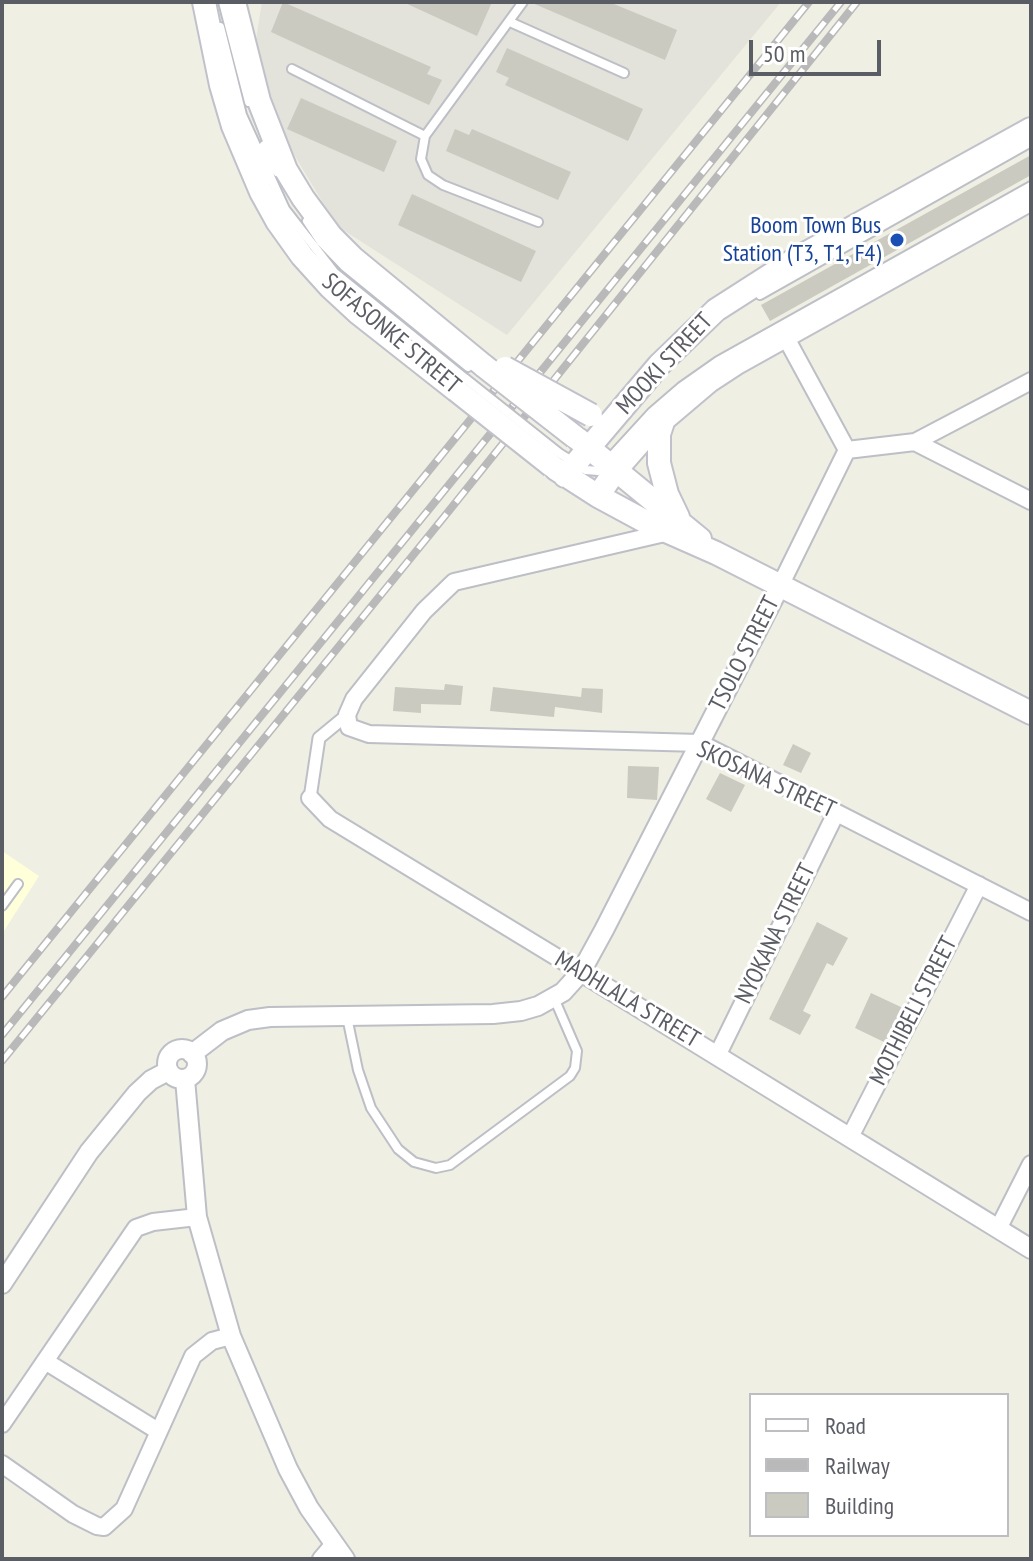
<!DOCTYPE html>
<style>
body{margin:0}
#map{position:relative;width:1033px;height:1561px;overflow:hidden;background:#efefe3;font-family:"PT Sans Narrow",sans-serif}
canvas{display:block}
.frame{position:absolute;inset:0;border:4px solid #5b5d65;pointer-events:none}
.legend{position:absolute;left:749px;top:1393px;width:260px;height:144px;box-sizing:border-box;background:#fff;border:2px solid #bdbec1;margin:0;padding:10px 14px;list-style:none;font-size:24px;color:#5b5d65}
.legend li{display:flex;align-items:center;gap:16px;height:40px}
.legend b{width:40px;border:2px solid #bdbec1}
.scale{position:absolute;left:749px;top:40px;width:132px;height:36px;box-sizing:border-box;border:4px solid #5b5d65;border-top:0;padding-left:10px;font-size:24px;line-height:28px;white-space:nowrap;color:#5b5d65;-webkit-text-stroke:6px #fff;paint-order:stroke}
</style>
<div id="map">
<canvas width="1033" height="1561"></canvas>
<div class="frame"></div>
<ul class="legend">
<li><b style="height:10px;background:#fff"></b>Road</li>
<li><b style="height:10px;background:#b9b9ba"></b>Railway</li>
<li><b style="height:22px;background:#cacac0"></b>Building</li>
</ul>
<div class="scale">50 m</div>
</div>
<script>
const ctx = document.querySelector('canvas').getContext('2d');
ctx.lineJoin = 'round';
function paint(path, color) {
  ctx.fillStyle = color;
  ctx.fill(path, 'evenodd');
}
function poly(rows) {
  const path = new Path2D();
  for (const r of rows) {
    if (r.length === 3) {
      path.moveTo(r[0] + r[2], r[1]);
      path.arc(r[0], r[1], r[2], 0, 2 * Math.PI);
      continue;
    }
    path.moveTo(r[0], r[1]);
    for (let i = 2; i < r.length; i += 2) path.lineTo(r[i], r[i + 1]);
  }
  return path;
}
function trace(path, color, width, dash) {
  ctx.strokeStyle = color;
  ctx.lineWidth = width;
  ctx.lineCap = dash ? 'butt' : 'round';
  ctx.setLineDash(dash || []);
  ctx.stroke(path);
}
function drawText(font, color, halo, rows, align = 'center') {
  ctx.font = font + ' "PT Sans Narrow",sans-serif';
  ctx.lineWidth = 6;
  ctx.setLineDash([]);
  ctx.textBaseline = 'middle';
  ctx.strokeStyle = halo;
  ctx.fillStyle = color;
  for (const [text, x, y, turn = 0] of rows) {
    ctx.save();
    ctx.translate(x, y);
    ctx.rotate((+turn || 0) * Math.PI / 180);
    ctx.textAlign = isNaN(turn) ? turn : align;
    if (halo) ctx.strokeText(text, 0, 0);
    ctx.fillText(text, 0, 0);
    ctx.restore();
  }
}
const commercial = poly([
 [2,851,39,876,2,934]
]);
const industrial = poly([
 [262,2,781,2,507,335,337,226,275,123,256,40]
]);
const building = poly([
 [283,2,431,67,427,74,442,80,429,105,271,32],
 [403,2,492,2,477,36],
 [530,2,609,2,677,30,665,60],
 [507,48,643,109,628,141,505,85,509,78,496,72],
 [301,98,397,141,384,172,287,129],
 [455,129,469,135,472,129,571,172,558,200,446,151],
 [1031,155,1031,175,770,321,761,305],
 [412,194,536,251,521,282,398,225],
 [445,684,463,686,461,705,421,704,421,713,393,711,395,687,444,690],
 [493,687,581,697,582,688,603,689,602,713,555,707,554,717,490,711],
 [793,744,811,753,801,773,783,765],
 [628,766,659,767,657,800,627,798],
 [720,773,745,785,731,812,706,799],
 [817,922,848,938,833,966,827,963,803,1011,811,1015,800,1035,769,1019],
 [871,993,903,1008,886,1043,855,1028]
]);
const service = poly([
 [223,2,249,102],
 [523,2,425,136,421,159,428,175,443,185,538,222],
 [510,22,624,73],
 [220,27,242,115,285,209,334,272,466,379],
 [292,69,425,136],
 [264,145,277,172],
 [307,221,321,242,345,267,468,367],
 [760,295,1031,142],
 [559,453,586,470,598,471,652,412,681,387,718,361,1031,186],
 [2,906,18,884],
 [347,1017,358,1070,371,1108,398,1149,414,1162,436,1168,450,1165,570,1076,575,1068,577,1051,554,998]
]);
const pedestrian = poly([
 [310,798,319,738,347,715]
]);
const minor = poly([
 [915,442,1031,501],
 [847,450,915,442,1031,381],
 [669,532,454,582,424,611,354,699,347,715,349,727,369,734,700,743,1031,912],
 [780,586,847,450,785,336],
 [310,798,330,819,581,972],
 [717,1056,836,813],
 [850,1137,979,885],
 [998,1229,1031,1164],
 [45,1361,158,1431],
 [2,1424,136,1228,153,1222,197,1217],
 [2,1464,73,1514,97,1526,104,1527,124,1509,193,1356,212,1341,231,1336],
 [321,1559,333,1545]
]);
const tertiary = poly([
 [581,972,1031,1249],
 [182,1064,15],
 [192,1054,222,1031,248,1020,270,1017,493,1014,521,1011,538,1006,563,992,581,972,604,930,780,586],
 [185,1079,197,1217,231,1336,288,1469,309,1508,345,1559],
 [2,1284,89,1152,137,1093,151,1080,168,1071]
]);
const secondary = poly([
 [204,2,221,85,233,126,261,192,277,221,302,256,330,287,357,312,456,390],
 [234,2,259,101,286,170,303,198,331,236,353,258,484,366],
 [665,416,659,434,659,463,667,494,678,517],
 [578,439,700,539],
 [556,469,598,496,648,523,716,553,1031,713],
 [565,476,659,365,716,310,794,260,1031,129],
 [598,496,615,471,650,431,709,381,735,364,1031,199]
]);
const rail = poly([
 [2,997,809,2],
 [2,1035,841,2],
 [2,1061,444,517,857,2]
]);
const serviceBridge = poly([
 [466,379,559,453]
]);
const secondaryBridge = poly([
 [484,366,575,437],
 [505,368,591,415],
 [456,390,552,466]
]);
const markers = [
 [897,240,8,"#1a4fb4"]
];
const transitNames = [
 ["Boom Town Bus",881,226],
 ["Station (T3, T1, F4)",881,254]
];
const streetNames = [
 ["SOFASONKE STREET",391,334,40],
 ["MOOKI STREET",665,364,-47],
 ["TSOLO STREET",745,654,-63],
 ["SKOSANA STREET",766,780,25],
 ["NYOKANA STREET",776,934,-64],
 ["MADHLALA STREET",627,1000,31],
 ["MOTHIBELI STREET",914,1011,-63]
];
paint(commercial, '#ffffd9');
paint(industrial, '#e3e2db');
paint(building, '#cacac0');
trace(service, '#bdbfc6', 12);
trace(pedestrian, '#bdbfc6', 15);
trace(minor, '#bdbfc6', 20);
trace(tertiary, '#bdbfc6', 22);
trace(secondary, '#c0c1ca', 26);
trace(service, '#fff', 8);
trace(pedestrian, '#fff', 11);
trace(minor, '#fff', 16);
trace(tertiary, '#fff', 18);
trace(secondary, '#fff', 22);
trace(rail, '#b9b9ba', 8);
trace(rail, '#fff', 5, [15]);
trace(serviceBridge, '#bdbfc6', 12, []);
trace(secondaryBridge, '#c0c1ca', 26, []);
trace(serviceBridge, '#fff', 8);
trace(secondaryBridge, '#fff', 22);
for (const [x, y, r, color] of markers) {
  const dot = new Path2D();
  dot.arc(x, y, r, 0, 2 * Math.PI);
  ctx.fillStyle = color;
  ctx.fill(dot);
  trace(dot, '#fff', 3);
}
drawText('24px', '#164399', '#fff', transitNames, 'right');
drawText('24px', '#5b5d65', '#fff', streetNames);
</script>
